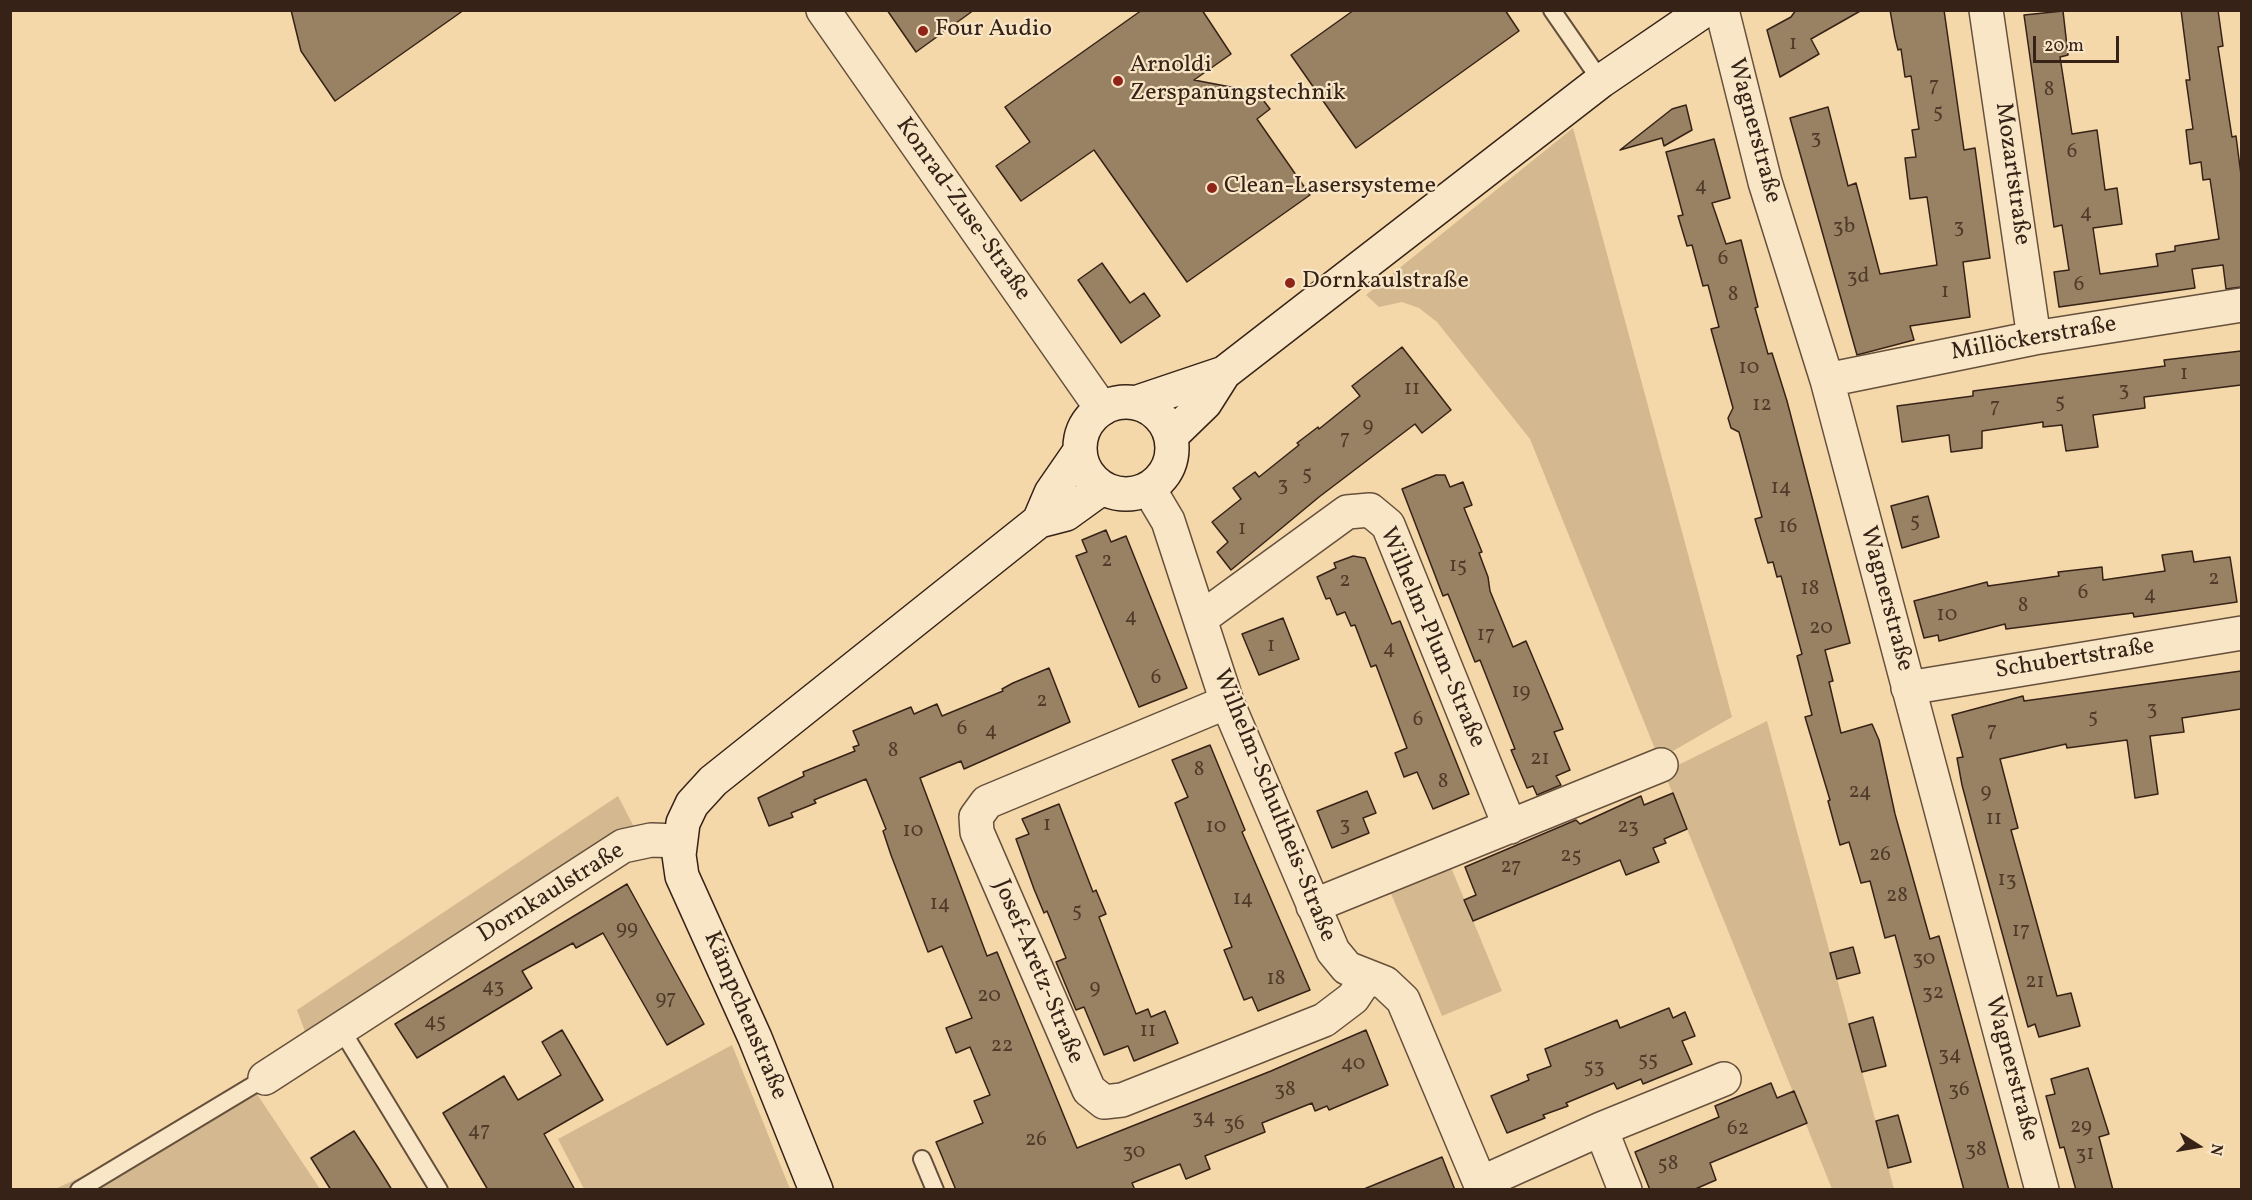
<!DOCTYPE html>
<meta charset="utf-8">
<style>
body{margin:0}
#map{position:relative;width:2252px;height:1200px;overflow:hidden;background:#f4d8a9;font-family:Vollkorn,serif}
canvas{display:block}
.frame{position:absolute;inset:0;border:12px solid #372217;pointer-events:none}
.north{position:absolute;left:2168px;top:1116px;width:60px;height:60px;-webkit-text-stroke:4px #f8e6c7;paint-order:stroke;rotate:101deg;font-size:16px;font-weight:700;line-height:24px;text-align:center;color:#372217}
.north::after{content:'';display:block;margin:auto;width:21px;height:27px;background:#372217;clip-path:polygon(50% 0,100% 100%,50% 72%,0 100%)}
.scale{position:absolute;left:2033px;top:36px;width:86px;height:27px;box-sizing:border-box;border:3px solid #372217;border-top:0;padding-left:8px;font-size:18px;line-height:21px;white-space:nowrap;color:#372217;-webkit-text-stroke:4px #f8e6c7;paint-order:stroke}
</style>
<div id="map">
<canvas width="2252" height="1200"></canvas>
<div class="frame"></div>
<div class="north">N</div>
<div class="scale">20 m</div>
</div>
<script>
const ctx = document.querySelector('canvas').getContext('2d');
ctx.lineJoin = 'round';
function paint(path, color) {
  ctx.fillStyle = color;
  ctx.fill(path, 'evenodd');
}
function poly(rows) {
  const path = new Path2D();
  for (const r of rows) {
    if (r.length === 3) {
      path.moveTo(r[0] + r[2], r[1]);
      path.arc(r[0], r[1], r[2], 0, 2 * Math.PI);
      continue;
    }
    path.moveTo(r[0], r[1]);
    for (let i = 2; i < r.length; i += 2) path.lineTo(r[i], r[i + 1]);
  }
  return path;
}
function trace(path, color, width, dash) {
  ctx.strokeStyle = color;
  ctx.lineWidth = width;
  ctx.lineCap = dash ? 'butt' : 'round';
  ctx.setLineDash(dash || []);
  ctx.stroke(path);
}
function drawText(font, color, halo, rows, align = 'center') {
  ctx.font = font + ' Vollkorn,serif';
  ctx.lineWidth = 4.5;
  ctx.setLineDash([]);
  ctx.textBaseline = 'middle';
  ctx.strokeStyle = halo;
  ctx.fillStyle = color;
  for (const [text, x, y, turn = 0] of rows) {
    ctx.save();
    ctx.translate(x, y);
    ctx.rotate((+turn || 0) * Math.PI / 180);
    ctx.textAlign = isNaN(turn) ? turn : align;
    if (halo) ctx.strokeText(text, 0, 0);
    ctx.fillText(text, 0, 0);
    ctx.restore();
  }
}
const green = poly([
 [1573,128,1732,717,1659,759,1530,439,1437,322,1419,308,1402,302,1379,307,1366,295],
 [1767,721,1894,1189,1832,1189,1664,772],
 [618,796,635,829,307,1037,297,1010],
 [1448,860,1502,991,1442,1016,1387,884],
 [732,1045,790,1189,584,1189,558,1139],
 [247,1079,320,1189,53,1190,96,1170]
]);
const building = poly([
 [291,10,464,10,335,101,301,51,291,10],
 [887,10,974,10,916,52,887,10],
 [1142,10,1202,10,1231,54,1194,80,1257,92,1270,109,1257,119,1310,195,1187,282,1094,150,1021,201,996,166,1030,142,1005,107,1142,10],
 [1354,10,1505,10,1519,31,1356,148,1291,55,1354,10],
 [1796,10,1862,10,1811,39,1819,54,1780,77,1767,30,1791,17,1796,10],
 [1890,10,1944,10,1964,150,1975,148,1990,258,1963,262,1970,317,1910,326,1914,340,1857,355,1790,118,1828,107,1848,186,1856,183,1880,274,1937,265,1927,197,1910,199,1905,158,1916,157,1912,130,1919,129,1911,76,1905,77,1901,49,1898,50,1895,38,1890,10],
 [2181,10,2218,10,2223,46,2218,47,2232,137,2236,136,2241,175,2241,287,2226,289,2223,265,2192,269,2195,288,2059,307,2054,272,2069,270,2062,225,2054,227,2024,15,2063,11,2068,55,2060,57,2072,134,2097,130,2105,190,2117,188,2122,224,2093,228,2100,274,2158,266,2156,254,2175,251,2175,246,2219,239,2210,179,2203,180,2201,162,2190,164,2186,130,2193,129,2186,80,2190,80,2181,10],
 [1686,105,1692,130,1664,146,1662,138,1620,150,1672,109,1686,105],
 [1714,139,1730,198,1712,203,1726,244,1741,240,1758,307,1755,308,1768,354,1772,353,1787,401,1850,643,1825,650,1833,681,1829,682,1841,733,1872,724,1879,740,1895,814,1930,939,1939,936,2009,1190,1964,1190,1895,935,1885,938,1870,881,1861,883,1849,842,1840,845,1828,801,1830,800,1805,717,1812,715,1797,656,1802,654,1781,576,1777,577,1773,562,1768,563,1755,519,1762,517,1739,432,1731,428,1728,418,1733,408,1711,329,1719,327,1708,285,1703,286,1692,245,1687,246,1678,216,1683,215,1666,152,1714,139],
 [1102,263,1130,303,1144,293,1160,316,1121,343,1078,280,1102,263],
 [1402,347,1451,410,1422,433,1415,424,1319,497,1231,570,1217,552,1228,542,1212,522,1241,499,1233,488,1255,472,1259,477,1299,445,1297,443,1318,427,1319,429,1360,396,1352,386,1402,347],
 [2241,351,2241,385,2144,397,2145,408,2093,415,2098,447,2066,451,2062,425,2043,427,2043,422,1982,431,1982,448,1951,452,1949,435,1902,442,1897,406,1973,396,1973,391,2165,366,2164,360,2241,351],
 [1436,475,1445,475,1450,487,1463,482,1472,505,1464,508,1482,552,1479,553,1488,577,1490,591,1513,647,1526,641,1563,729,1554,732,1570,770,1556,776,1561,785,1537,795,1533,786,1527,788,1511,750,1515,749,1480,660,1475,662,1448,594,1443,596,1402,489,1436,475],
 [1928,496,1939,537,1902,548,1891,506,1928,496],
 [1106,530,1111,542,1126,536,1187,688,1139,707,1076,556,1087,552,1082,540,1106,530],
 [2192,551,2194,562,2230,557,2237,602,2134,617,2133,613,2006,629,2005,624,1939,641,1938,635,1924,638,1914,601,1987,582,1988,586,2059,576,2058,572,2102,567,2103,580,2165,571,2162,555,2192,551],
 [1353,556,1365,558,1392,624,1400,621,1469,794,1433,809,1417,772,1404,777,1395,753,1407,748,1376,665,1371,667,1355,625,1351,626,1345,612,1337,615,1330,598,1326,599,1317,577,1336,568,1334,563,1353,556],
 [1283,618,1299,659,1259,675,1242,634,1283,618],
 [1049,668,1070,722,964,769,961,761,920,778,987,956,997,952,1077,1148,1271,1071,1366,1030,1388,1085,1329,1110,1327,1106,1315,1111,1312,1103,1262,1123,1265,1132,1205,1156,1210,1169,1186,1179,1180,1164,1132,1183,1135,1190,956,1190,936,1142,983,1123,974,1101,990,1095,970,1047,956,1053,946,1028,972,1018,942,946,928,952,891,855,883,831,886,829,866,779,814,800,816,803,791,813,793,817,769,826,758,798,804,776,803,772,855,751,853,747,859,745,853,731,911,707,914,714,937,704,942,716,1003,691,1002,689,1013,683,1049,668],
 [2241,671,2241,709,2182,718,2184,732,2150,736,2158,794,2135,798,2127,740,2067,748,2066,744,2000,759,2018,828,2011,830,2057,996,2071,993,2080,1026,2039,1037,2035,1024,2028,1027,1976,838,1962,785,1957,758,1963,757,1952,715,2023,696,2024,701,2241,671],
 [1210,745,1245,830,1242,832,1310,990,1258,1011,1252,997,1244,1000,1224,950,1232,947,1175,803,1188,797,1172,760,1210,745],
 [1367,791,1376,813,1363,818,1369,833,1332,848,1317,811,1367,791],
 [1673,793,1687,829,1664,839,1666,843,1653,848,1659,862,1626,875,1620,860,1473,921,1464,900,1476,895,1465,867,1576,820,1580,824,1641,796,1644,805,1673,793],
 [1059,804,1093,892,1096,890,1106,914,1099,917,1136,1014,1148,1009,1151,1017,1165,1011,1178,1043,1134,1061,1128,1046,1104,1055,1084,1007,1076,1010,1056,962,1066,958,1047,911,1044,913,1034,889,1016,839,1029,834,1022,819,1059,804],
 [627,884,704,1024,667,1045,603,933,576,948,573,943,522,971,532,988,417,1058,395,1024,627,884],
 [1853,947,1860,973,1837,979,1830,953,1853,947],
 [1669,1008,1673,1018,1685,1012,1695,1036,1682,1041,1692,1064,1643,1084,1641,1079,1617,1089,1614,1083,1566,1103,1568,1106,1543,1115,1545,1118,1507,1133,1491,1096,1529,1080,1527,1075,1551,1066,1545,1049,1617,1020,1620,1028,1669,1008],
 [1873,1017,1886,1066,1862,1072,1849,1024,1873,1017],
 [562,1030,603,1100,544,1134,575,1190,488,1190,443,1113,504,1076,518,1100,561,1075,542,1042,562,1030],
 [2088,1068,2109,1134,2099,1137,2113,1190,2076,1190,2064,1147,2060,1148,2046,1096,2055,1094,2051,1079,2088,1068],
 [1771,1083,1777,1098,1794,1091,1807,1123,1710,1163,1716,1180,1693,1190,1650,1190,1635,1152,1719,1117,1715,1106,1771,1083],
 [1898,1115,1911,1162,1888,1168,1876,1121,1898,1115],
 [354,1131,377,1166,392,1190,331,1190,311,1158,354,1131],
 [1442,1157,1455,1190,1365,1190,1364,1189,1442,1157]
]);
const lane = poly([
 [1552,10,1601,81],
 [341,1029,439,1190],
 [922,1159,935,1190],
 [79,1190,265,1078]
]);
const street = poly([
 [823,10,1102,409],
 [1722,10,1765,182,1827,380,2042,1190],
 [1986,10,2034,338],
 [1827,380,2034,338,2242,305],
 [1149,489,1168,521,1227,702,1333,951,1347,968,1385,983,1403,1000,1483,1190],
 [1200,619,1347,512,1370,510,1388,525,1510,827],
 [1908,688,2242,633],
 [1227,702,987,802,976,817,977,832,1089,1090,1104,1102,1122,1100,1324,1020,1353,998,1367,977],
 [1313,906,1661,765],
 [265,1078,623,846,651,840,680,841],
 [1481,1183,1601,1129],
 [1625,1190,1601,1129,1724,1079]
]);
const secondary = poly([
 [1126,448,46],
 [1135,403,1224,373],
 [1171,436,1205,403,1224,373,1601,81,1705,10],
 [1039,521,1051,493,1080,451],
 [816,1190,755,1038,682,876,679,855,683,823,692,804,713,781,1039,521,1066,514,1102,488]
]);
const markers = [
 [923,31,6,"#8f2418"],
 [1118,81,6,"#8f2418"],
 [1212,188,6,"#8f2418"],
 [1290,283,6,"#8f2418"]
];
const numberNames = [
 ["1",1793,45],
 ["7",1934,87],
 ["8",2049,91],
 ["5",1938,113],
 ["3",1816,139],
 ["6",2072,153],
 ["4",1701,187],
 ["4",2086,214],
 ["3b",1844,228],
 ["3",1959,228],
 ["6",1723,260],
 ["3d",1858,278],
 ["6",2079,286],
 ["1",1945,293],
 ["8",1733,296],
 ["10",1749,369],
 ["1",2184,375],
 ["11",1412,390],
 ["3",2124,391],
 ["5",2060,403],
 ["12",1762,406],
 ["7",1995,408],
 ["9",1368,427],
 ["7",1345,440],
 ["5",1307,475],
 ["3",1283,486],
 ["14",1781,489],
 ["5",1915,522],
 ["16",1788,528],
 ["1",1242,530],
 ["2",1107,562],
 ["15",1458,567],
 ["2",2214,580],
 ["2",1345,582],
 ["18",1810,590],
 ["6",2083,594],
 ["4",2150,596],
 ["8",2023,607],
 ["10",1947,616],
 ["4",1131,618],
 ["20",1821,629],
 ["17",1486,636],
 ["1",1271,647],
 ["4",1389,650],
 ["6",1156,679],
 ["19",1521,693],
 ["2",1042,702],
 ["3",2152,710],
 ["5",2093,718],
 ["6",1418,721],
 ["6",962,730],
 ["4",991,732],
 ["7",1992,732],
 ["8",893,752],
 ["21",1540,760],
 ["8",1199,771],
 ["8",1443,783],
 ["24",1860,793],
 ["9",1986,793],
 ["11",1994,820],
 ["1",1047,826],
 ["3",1345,826],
 ["10",1216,828],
 ["23",1628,828],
 ["10",913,832],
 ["26",1880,856],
 ["25",1571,857],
 ["27",1511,868],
 ["13",2007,881],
 ["28",1897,897],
 ["14",1243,900],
 ["14",940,905],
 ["5",1077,912],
 ["99",627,930],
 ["17",2021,932],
 ["30",1924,960],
 ["18",1276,980],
 ["21",2035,983],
 ["43",493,988],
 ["9",1095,989],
 ["32",1933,994],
 ["20",989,997],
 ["97",666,1000],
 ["45",435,1023],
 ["11",1148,1032],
 ["22",1002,1047],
 ["34",1950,1056],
 ["55",1648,1061],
 ["40",1353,1065],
 ["53",1594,1068],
 ["38",1285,1091],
 ["36",1959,1091],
 ["34",1204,1119],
 ["36",1234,1125],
 ["29",2081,1128],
 ["62",1738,1130],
 ["47",479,1132],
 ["26",1036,1141],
 ["38",1976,1151],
 ["30",1134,1153],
 ["31",2085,1155],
 ["58",1668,1165]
];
const poiNames = [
 ["Four Audio",935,31],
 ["Arnoldi",1130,67],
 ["Zerspanungstechnik",1130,95],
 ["Clean-Lasersysteme",1224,188],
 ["Dornkaulstraße",1302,283]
];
const streetNames = [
 ["Wagnerstraße",1753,131,75],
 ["Mozartstraße",2011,174,82],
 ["Konrad-Zuse-Straße",962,210,55],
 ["Millöckerstraße",2034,340,-10],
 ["Wagnerstraße",1885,599,75],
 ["Wilhelm-Plum-Straße",1431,638,67],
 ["Schubertstraße",2075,660,-9],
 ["Wilhelm-Schultheis-Straße",1273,806,68],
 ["Dornkaulstraße",552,894,-32],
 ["Josef-Aretz-Straße",1037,972,67],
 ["Kämpchenstraße",744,1016,67],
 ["Wagnerstraße",2010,1069,75]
];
paint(green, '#d4b990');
paint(building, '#998163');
trace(building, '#372217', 1.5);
trace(lane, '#66503c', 20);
trace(street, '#66503c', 36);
trace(secondary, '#372217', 36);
trace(lane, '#f8e6c7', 16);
trace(street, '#f8e6c7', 33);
trace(secondary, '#f8e6c7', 33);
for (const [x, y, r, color] of markers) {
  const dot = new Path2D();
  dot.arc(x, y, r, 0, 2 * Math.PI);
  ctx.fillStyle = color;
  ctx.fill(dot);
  trace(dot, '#f8e6c7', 2);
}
drawText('21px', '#503a2a', null, numberNames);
drawText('24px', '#372217', '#f8e6c7', poiNames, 'left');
drawText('24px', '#372217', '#f8e6c7', streetNames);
</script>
